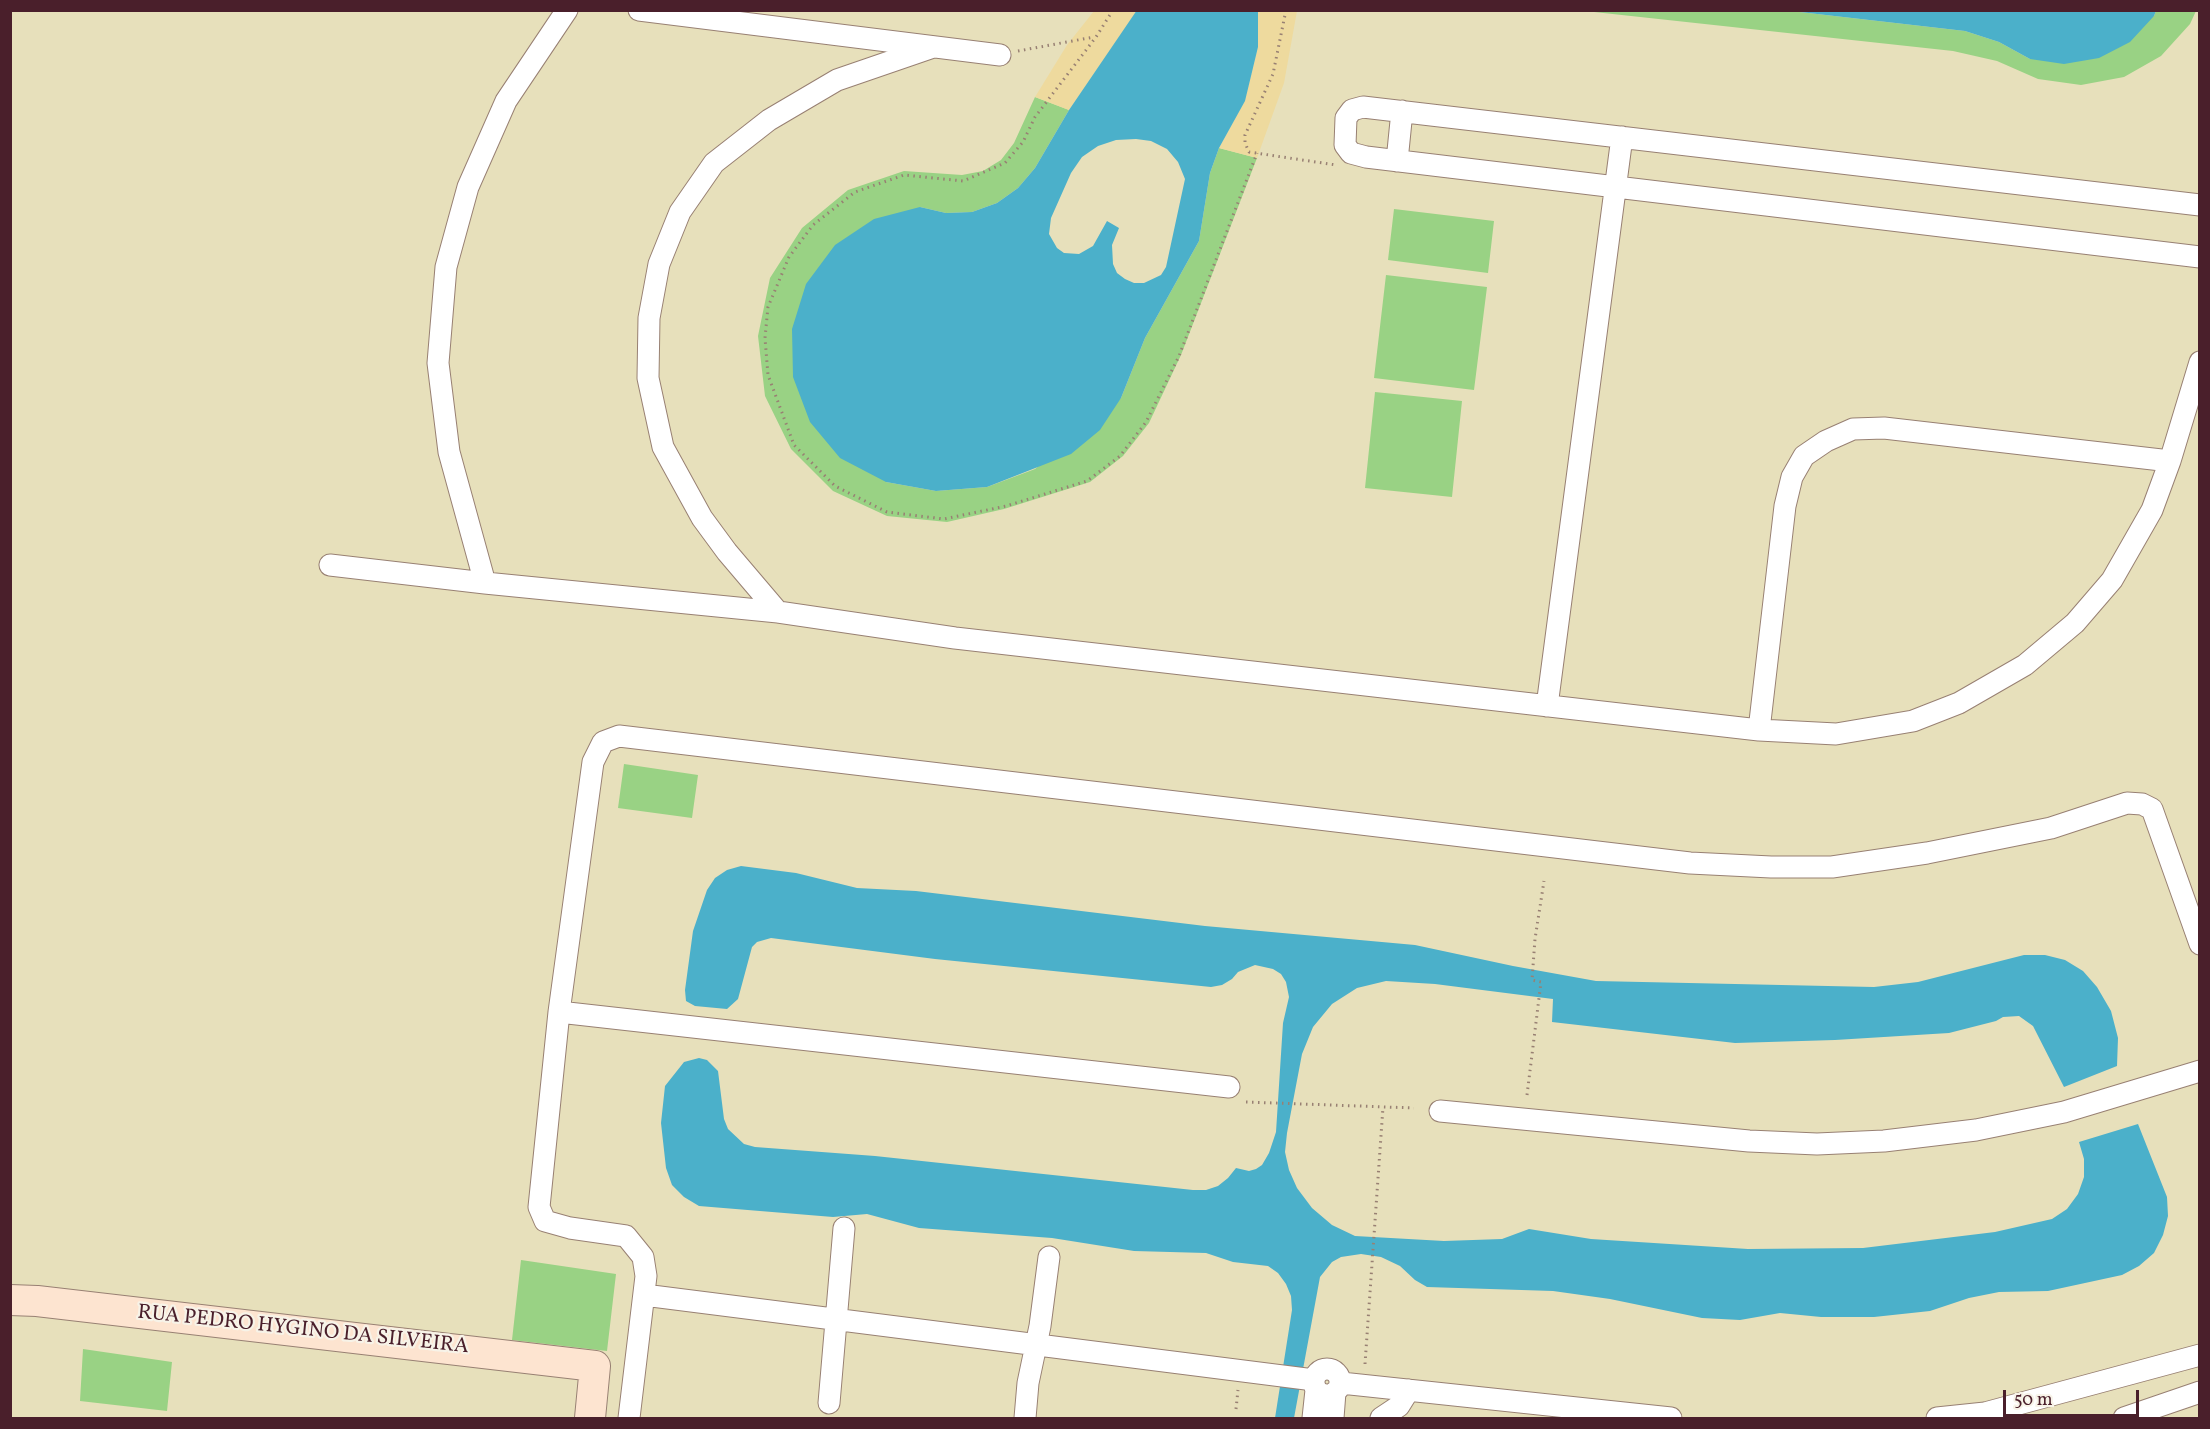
<!DOCTYPE html>
<style>
body{margin:0}
#map{position:relative;width:2210px;height:1429px;overflow:hidden;background:#e7e0bb;font-family:Vollkorn,serif}
canvas{display:block}
.frame{position:absolute;inset:0;border:12px solid #4a1f2b;pointer-events:none}
.scale{position:absolute;left:2003px;top:1390px;width:136px;height:27px;box-sizing:border-box;border:3px solid #4a1f2b;border-top:0;padding-left:8px;font-size:18px;line-height:21px;white-space:nowrap;color:#4a1f2b;-webkit-text-stroke:4px #f7f3e8;paint-order:stroke}
</style>
<div id="map">
<canvas width="2210" height="1429"></canvas>
<div class="frame"></div>
<div class="scale">50 m</div>
</div>
<script>
const ctx = document.querySelector('canvas').getContext('2d');
ctx.lineJoin = 'round';
function paint(path, color) {
  ctx.fillStyle = color;
  ctx.fill(path, 'evenodd');
}
function poly(rows) {
  const path = new Path2D();
  for (const r of rows) {
    if (r.length === 3) {
      path.moveTo(r[0] + r[2], r[1]);
      path.arc(r[0], r[1], r[2], 0, 2 * Math.PI);
      continue;
    }
    path.moveTo(r[0], r[1]);
    for (let i = 2; i < r.length; i += 2) path.lineTo(r[i], r[i + 1]);
  }
  return path;
}
function trace(path, color, width, dash) {
  ctx.strokeStyle = color;
  ctx.lineWidth = width;
  ctx.lineCap = dash ? 'butt' : 'round';
  ctx.setLineDash(dash || []);
  ctx.stroke(path);
}
function drawText(font, color, halo, rows, align = 'center') {
  ctx.font = font + ' Vollkorn,serif';
  ctx.lineWidth = 4.5;
  ctx.setLineDash([]);
  ctx.textBaseline = 'middle';
  ctx.strokeStyle = halo;
  ctx.fillStyle = color;
  for (const [text, x, y, turn = 0] of rows) {
    ctx.save();
    ctx.translate(x, y);
    ctx.rotate((+turn || 0) * Math.PI / 180);
    ctx.textAlign = isNaN(turn) ? turn : align;
    if (halo) ctx.strokeText(text, 0, 0);
    ctx.fillText(text, 0, 0);
    ctx.restore();
  }
}
const green = poly([
 [1585,11,1791,11,1965,31,1999,42,2030,59,2154,16,2156,11,2196,11,2190,24,2161,56,2124,77,2081,85,2038,79,1997,61,1953,51],
 [1035,97,1069,110,1035,168,1018,188,997,203,972,212,946,213,920,207,886,482,936,491,987,487,1035,469,1121,398,1145,338,1199,241,1210,173,1219,148,1257,158,1181,355,1149,423,1123,456,1090,482,1004,509,947,522,887,516,833,491,791,449,765,396,758,336,770,278,802,228,848,190,904,171,962,175,983,171,1001,160,1014,143],
 [1394,209,1494,221,1488,273,1388,260],
 [1386,275,1487,287,1474,390,1374,378],
 [1375,392,1462,401,1452,497,1365,488],
 [624,764,698,775,692,818,618,808],
 [521,1260,616,1274,607,1351,512,1340],
 [83,1349,172,1362,167,1411,80,1401]
]);
const sand = poly([
 [1094,11,1137,11,1069,110,1035,97,1067,45],
 [1258,11,1297,11,1284,83,1257,158,1219,148,1245,100,1258,47]
]);
const water = poly([
 [1137,10,1258,11,1258,47,1245,101,1219,148,1210,173,1199,241,1145,338,1121,398,1100,430,1071,454,987,487,936,491,886,482,840,458,810,422,793,377,792,329,806,284,835,245,874,219,920,207,946,213,972,212,997,203,1018,188,1035,168,1069,110],
 [1136,139,1151,141,1167,149,1178,162,1185,179,1166,267,1161,275,1144,283,1134,283,1125,279,1117,273,1113,264,1112,245,1119,228,1107,221,1093,246,1079,254,1064,253,1057,248,1049,234,1051,218,1071,173,1082,157,1098,146,1116,140],
 [1791,11,2156,11,2154,16,2130,42,2099,58,2064,64,2030,59,1999,42,1965,31],
 [741,866,796,873,857,888,916,891,1205,926,1415,945,1513,966,1596,981,1874,987,1918,982,2024,955,2045,955,2065,960,2083,971,2097,987,2111,1011,2118,1038,2117,1066,2064,1087,2033,1026,2019,1016,2003,1017,1996,1021,1949,1033,1835,1040,1735,1043,1552,1022,1553,999,1435,984,1386,981,1357,988,1332,1004,1313,1027,1302,1054,1287,1133,1285,1152,1289,1170,1297,1188,1312,1208,1332,1225,1355,1236,1444,1241,1502,1239,1529,1229,1591,1239,1748,1249,1863,1248,1995,1232,2052,1219,2067,1209,2078,1194,2084,1177,2084,1159,2079,1142,2138,1124,2167,1197,2168,1216,2163,1235,2154,1253,2139,1266,2122,1275,2048,1291,1999,1292,1969,1298,1930,1311,1874,1317,1821,1317,1780,1313,1740,1320,1702,1318,1610,1299,1553,1291,1427,1287,1415,1280,1400,1266,1381,1257,1361,1254,1341,1257,1332,1262,1320,1277,1294,1418,1275,1418,1292,1310,1291,1296,1286,1284,1278,1273,1268,1266,1233,1262,1206,1253,1134,1251,1052,1238,919,1228,867,1214,833,1217,699,1206,684,1197,672,1185,666,1168,661,1123,665,1086,684,1062,699,1058,707,1060,718,1071,724,1119,728,1129,744,1144,755,1147,875,1156,1193,1190,1206,1190,1218,1186,1228,1178,1236,1168,1249,1171,1256,1169,1262,1165,1269,1153,1276,1132,1283,1023,1289,997,1286,982,1281,974,1273,969,1255,965,1238,972,1232,979,1222,985,1211,987,935,959,771,938,757,942,752,947,738,999,727,1009,695,1006,686,1001,685,990,693,931,707,890,715,878,727,870]
]);
const path = poly([
 [1113,10,1096,37,1035,117,1023,142,1005,163,963,181,904,175,855,192,813,225,789,257,768,307,765,338,768,375,794,445,835,486,887,512,944,519,1006,506,1087,481,1120,456,1146,422,1179,356,1257,153],
 [1286,10,1273,74,1245,135,1245,143,1249,152,1336,165],
 [1018,51,1094,37],
 [1527,1095,1541,982,1532,980,1535,939,1544,881],
 [1246,1102,1414,1108],
 [1365,1364,1383,1107],
 [1236,1409,1238,1390]
]);
const street = poly([
 [639,10,1000,55],
 [1397,161,1402,111],
 [2200,205,1363,107,1352,110,1346,118,1345,145,1351,153,1366,157,2200,257],
 [330,565,485,583,778,612,955,638,1759,730,1836,734,1913,721,1959,703,2025,665,2075,623,2112,580,2152,510,2170,461,2200,362],
 [485,583,449,452,438,363,446,267,468,187,506,101,567,10],
 [778,612,727,552,702,518,663,447,648,378,649,318,659,264,680,212,714,163,769,120,837,80,933,47],
 [1547,706,1622,137],
 [1759,730,1785,506,1792,477,1804,456,1826,441,1853,429,1884,428,2170,461],
 [559,1012,1229,1087],
 [1440,1111,1749,1141,1817,1144,1884,1141,1976,1130,2064,1112,2200,1071],
 [644,1295,1314,1380],
 [1327,1382,13],
 [1341,1383,1671,1418],
 [829,1403,844,1228],
 [629,1418,646,1276,643,1257,626,1236,570,1228,545,1221,539,1207,559,1012,593,762,603,742,619,736,1690,863,1771,867,1832,867,1927,853,2051,828,2127,803,2142,804,2152,809,2200,944],
 [1025,1418,1028,1383,1040,1326,1049,1257],
 [1313,1418,1316,1390],
 [1333,1418,1335,1392],
 [1381,1418,1399,1406,1409,1390],
 [1937,1418,1985,1413,2200,1355],
 [2124,1418,2200,1392]
]);
const secondary = poly([
 [10,1300,37,1301,595,1366,590,1418]
]);
const streetNames = [
 ["RUA PEDRO HYGINO DA SILVEIRA",303,1331,6]
];
paint(green, '#99d284');
paint(sand, '#eeda9e');
paint(water, '#4bb0ca');
trace(street, '#988073', 23);
trace(secondary, '#988073', 32);
trace(path, '#988073', 3, [1.5, 4.5]);
trace(street, '#fff', 21);
trace(secondary, '#fde4d0', 30);
drawText('21px', '#4a1f2b', '#f7f3e8', streetNames);
</script>
